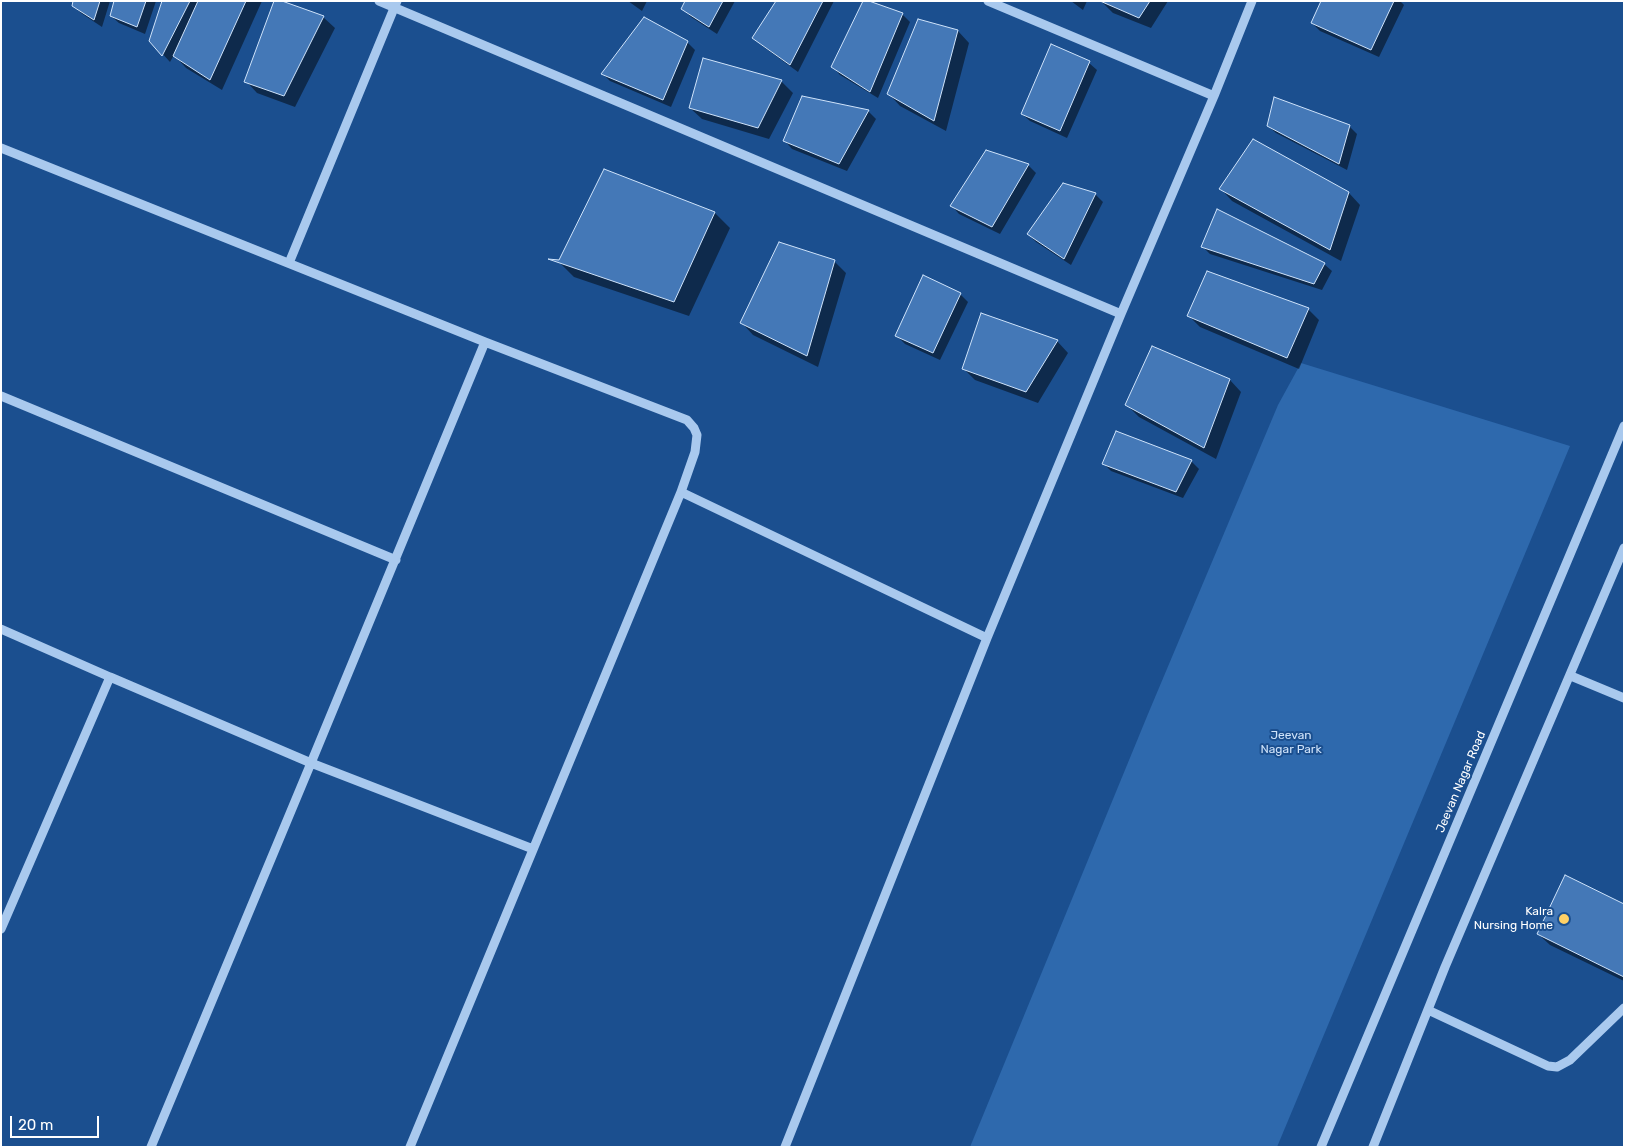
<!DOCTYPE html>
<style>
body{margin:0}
#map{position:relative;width:1625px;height:1148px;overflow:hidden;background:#1b4f8f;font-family:Rubik,sans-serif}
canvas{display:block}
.frame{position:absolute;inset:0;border:2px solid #fff;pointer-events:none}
.scale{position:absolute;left:10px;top:1116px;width:89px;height:22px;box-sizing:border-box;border:2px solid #fff;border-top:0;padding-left:6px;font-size:15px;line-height:18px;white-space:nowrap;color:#fff;-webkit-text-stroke:4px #1b4f8f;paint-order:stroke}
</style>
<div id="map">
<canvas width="1625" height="1148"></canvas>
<div class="frame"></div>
<div class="scale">20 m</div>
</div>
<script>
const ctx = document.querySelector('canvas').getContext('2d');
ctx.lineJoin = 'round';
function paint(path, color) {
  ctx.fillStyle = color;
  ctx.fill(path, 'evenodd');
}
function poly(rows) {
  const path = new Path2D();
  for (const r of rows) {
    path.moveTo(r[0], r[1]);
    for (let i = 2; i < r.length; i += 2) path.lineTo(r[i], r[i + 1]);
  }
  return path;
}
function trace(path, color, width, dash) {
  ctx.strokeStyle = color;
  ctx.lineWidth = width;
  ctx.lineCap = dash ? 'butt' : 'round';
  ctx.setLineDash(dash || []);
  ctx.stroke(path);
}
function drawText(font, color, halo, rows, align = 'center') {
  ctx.font = font + ' Rubik,sans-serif';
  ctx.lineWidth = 4;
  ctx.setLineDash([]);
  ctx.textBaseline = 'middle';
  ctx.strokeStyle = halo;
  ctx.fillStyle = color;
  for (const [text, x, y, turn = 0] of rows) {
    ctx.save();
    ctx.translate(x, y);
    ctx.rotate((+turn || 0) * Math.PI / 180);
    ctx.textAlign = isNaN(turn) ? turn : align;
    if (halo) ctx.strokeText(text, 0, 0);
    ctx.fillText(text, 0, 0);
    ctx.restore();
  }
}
const green = poly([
 [1301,363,1570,446,1277,1147,970,1147,1148,714,1278,405]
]);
const shadow = poly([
 [74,1,110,1,102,27,81,13,73,5],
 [115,1,156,1,145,34,119,23,111,16],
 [164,1,262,1,222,90,186,68,174,55,170,62,150,40],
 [628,1,647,1,642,11],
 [687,1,735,1,717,34,691,17,683,9],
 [778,1,834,1,798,72,761,45,754,37],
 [1071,1,1087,1,1083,10],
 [1101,1,1168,1,1151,28,1113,13],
 [1322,1,1400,1,1404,5,1379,57,1320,31,1312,23],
 [902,14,910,22,878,98,840,75,833,67],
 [323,17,335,28,295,107,257,93,246,81],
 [919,21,958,31,969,43,946,131,900,106,889,94],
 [687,42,695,50,671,107,610,81,603,74],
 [1051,46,1089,63,1097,70,1067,138,1030,121,1022,114],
 [781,81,793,93,769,139,702,119,690,108],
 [803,98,868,111,876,119,847,171,792,149,785,141],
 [1268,126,1349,126,1357,134,1347,170,1276,133],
 [1254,141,1349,193,1360,205,1341,261,1232,201,1221,189],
 [1028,165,1036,173,1000,234,959,214,952,206],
 [605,171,715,213,730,228,689,316,574,277,559,262],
 [1064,185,1096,195,1103,202,1071,265,1036,242,1028,234],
 [1203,247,1324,264,1332,271,1322,290,1210,254],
 [834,261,846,273,818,367,753,335,742,323],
 [960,294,968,302,940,360,905,344,897,336],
 [1308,309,1319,320,1299,369,1200,327,1189,316],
 [1057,341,1068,353,1038,403,975,380,963,368],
 [1153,347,1230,380,1241,392,1216,459,1139,417,1127,405],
 [1191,461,1199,469,1183,498,1111,471,1103,463],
 [1624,905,1624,981,1550,945,1538,934]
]);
const building = poly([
 [73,1,100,1,94,20,72,6,73,1],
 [114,1,146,1,137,27,110,16,114,1],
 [162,1,190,1,162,56,149,41,162,1],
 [198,1,246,1,210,80,173,56,198,1],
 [274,1,282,1,324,16,284,96,244,82,274,1],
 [685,1,723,1,709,27,681,9,685,1],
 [776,1,823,1,790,65,752,38,776,1],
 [863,1,869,1,903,13,870,92,831,67,863,1],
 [1100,1,1150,1,1139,18,1100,1],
 [1321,1,1394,1,1371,50,1311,23,1321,1],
 [644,17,688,41,663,100,601,74,644,17],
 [918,19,958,30,934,121,887,94,918,19],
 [1051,44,1090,61,1060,131,1021,114,1051,44],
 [703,58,782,80,758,128,689,108,703,58],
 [802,96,869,110,839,164,783,141,802,96],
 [1274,97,1350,125,1339,164,1267,126,1274,97],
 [1253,139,1349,192,1330,250,1219,189,1253,139],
 [986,150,1029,164,992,227,950,206,986,150],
 [604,169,715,212,674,302,548,259,559,260,604,169],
 [1063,183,1096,193,1064,259,1027,234,1063,183],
 [1217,209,1325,263,1314,284,1201,247,1217,209],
 [779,242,835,260,807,356,740,323,779,242],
 [1207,271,1309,308,1287,358,1187,316,1207,271],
 [923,275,961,293,933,353,895,336,923,275],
 [981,313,1058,340,1026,392,962,369,981,313],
 [1152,346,1230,379,1204,448,1125,405,1152,346],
 [1116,431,1192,460,1176,492,1102,464,1116,431],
 [1565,875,1624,904,1624,977,1537,934,1565,875]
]);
const minor = poly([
 [379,1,1121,314],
 [988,1,1214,96,1252,1],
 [1,148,485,342,687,420,694,428,697,435,695,452,681,492,410,1147],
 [289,263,397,1],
 [1,396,396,560],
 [681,492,987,638,785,1147],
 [1,629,110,677],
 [987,638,1121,314,1214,96],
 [1571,676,1624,698],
 [1,929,110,677,311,763,485,342],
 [1428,1010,1548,1066,1557,1067,1570,1060,1624,1008],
 [151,1147,311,763,533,849],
 [1321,1147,1624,426],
 [1373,1147,1445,967,1624,548]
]);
const markers = [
 [1564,919,6,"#ffd166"]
];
const parkNames = [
 ["Jeevan",1291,736],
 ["Nagar Park",1291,750]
];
const streetNames = [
 ["Jeevan Nagar Road",1461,782,-67]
];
const poiNames = [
 ["Kalra",1553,912],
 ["Nursing Home",1553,926]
];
paint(green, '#2e69ad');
paint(shadow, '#0007');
paint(building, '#4478b7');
trace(building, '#cfe3fa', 1);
trace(minor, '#a9c9ee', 9);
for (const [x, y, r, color] of markers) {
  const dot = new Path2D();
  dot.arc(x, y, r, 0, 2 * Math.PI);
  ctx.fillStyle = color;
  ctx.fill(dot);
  trace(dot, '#1b4f8f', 2);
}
drawText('12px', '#cfe3fa', '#1b4f8f', parkNames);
drawText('12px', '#fff', '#1b4f8f', streetNames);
drawText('12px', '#fff', '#1b4f8f', poiNames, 'right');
</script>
